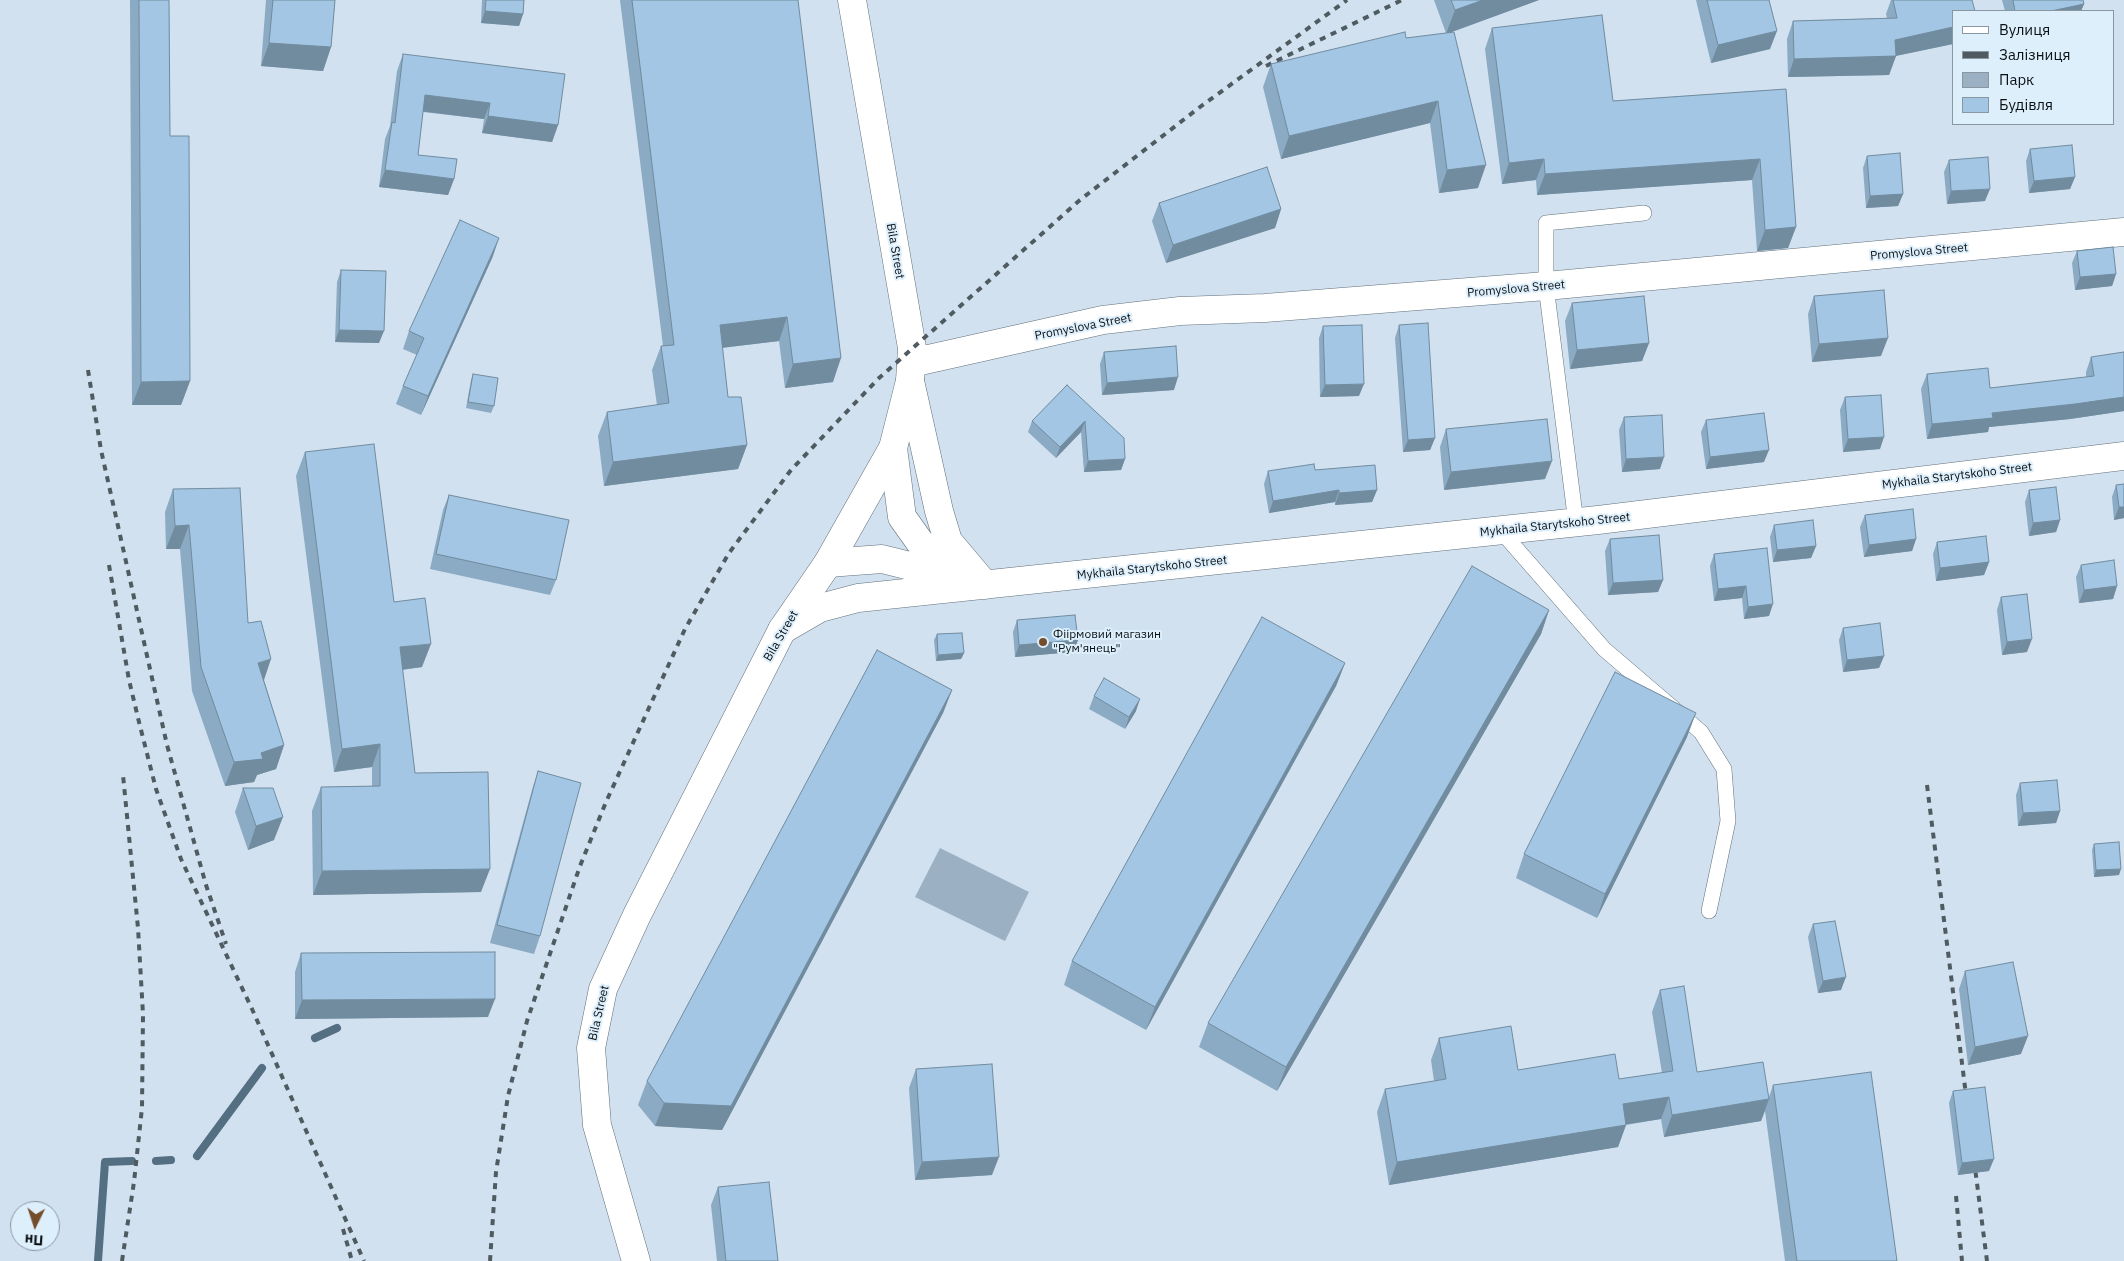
<!DOCTYPE html>
<meta charset="utf-8">
<style>
body{margin:0}
#map{position:relative;width:2124px;height:1261px;overflow:hidden;background:#d1e1ef;font-family:"IBM Plex Sans",sans-serif}
canvas{display:block}
.legend{position:absolute;left:1952px;top:10px;width:162px;height:115px;box-sizing:border-box;background:#deeffc;border:1px solid #8a96a0;margin:0;padding:6px 9px;list-style:none;font-size:15px;color:#0b1115}
.legend li{display:flex;align-items:center;gap:10px;height:25px}
.legend b{width:25px;border:1px solid #8a96a0}
.north{position:absolute;left:10px;top:1201px;width:50px;height:50px;box-sizing:border-box;background:#deeffc;border:1px solid #8a96a0;border-radius:50%;rotate:184deg;font-size:14px;font-weight:700;line-height:20px;text-align:center;color:#0b1115}
.north::after{content:'';display:block;margin:auto;width:18px;height:22px;background:#744e2a;clip-path:polygon(50% 0,100% 100%,50% 72%,0 100%)}
</style>
<div id="map">
<canvas width="2124" height="1261"></canvas>
<ul class="legend">
<li><b style="height:6px;background:#fff"></b>Вулиця</li>
<li><b style="height:6px;background:#505a61"></b>Залізниця</li>
<li><b style="height:14px;background:#9bb1c3"></b>Парк</li>
<li><b style="height:14px;background:#a2c6e3"></b>Будівля</li>
</ul>
<div class="north">Пн</div>
</div>
<script>
const ctx = document.querySelector('canvas').getContext('2d');
ctx.lineJoin = 'round';
function paint(path, color) {
  ctx.fillStyle = color;
  ctx.fill(path, 'evenodd');
}
function poly(rows) {
  const path = new Path2D();
  for (const r of rows) {
    path.moveTo(r[0], r[1]);
    for (let i = 2; i < r.length; i += 2) path.lineTo(r[i], r[i + 1]);
  }
  return path;
}
function trace(path, color, width, dash) {
  ctx.strokeStyle = color;
  ctx.lineWidth = width;
  ctx.lineCap = dash ? 'butt' : 'round';
  ctx.setLineDash(dash || []);
  ctx.stroke(path);
}
function drawText(font, color, halo, rows, align = 'center') {
  ctx.font = font + ' "IBM Plex Sans",sans-serif';
  ctx.lineWidth = 4;
  ctx.setLineDash([]);
  ctx.textBaseline = 'middle';
  ctx.strokeStyle = halo;
  ctx.fillStyle = color;
  for (const [text, x, y, turn = 0] of rows) {
    ctx.save();
    ctx.translate(x, y);
    ctx.rotate((+turn || 0) * Math.PI / 180);
    ctx.textAlign = isNaN(turn) ? turn : align;
    if (halo) ctx.strokeText(text, 0, 0);
    ctx.fillText(text, 0, 0);
    ctx.restore();
  }
}
const green = poly([
 [940,848,1029,892,1005,941,915,897]
]);
const stream = poly([
 [315,1038,337,1028],
 [197,1156,262,1068],
 [156,1161,171,1160],
 [98,1261,105,1162,132,1161]
]);
const service = poly([
 [1576,523,1546,286,1546,223,1644,213],
 [1501,531,1604,649,1701,732,1724,769,1728,821,1709,911]
]);
const minor = poly([
 [911,363,1103,320,1180,311,1265,308,1546,286,2124,232],
 [910,381,939,511,948,541,985,585],
 [893,448,902,517,924,548,964,572],
 [828,563,882,559,954,577],
 [782,630,820,608,858,598,1598,520,2124,456]
]);
const tertiary = poly([
 [636,1261,597,1125,591,1048,603,989,637,915,782,630,828,563,893,448,910,381,912,348,852,0]
]);
const rail = poly([
 [1266,66,1402,0],
 [88,370,101,450,167,745,206,885,226,944],
 [109,565,129,680,139,722,156,789,181,859,252,1009,364,1261],
 [1927,785,1967,1103],
 [1974,1160,1987,1261],
 [1956,1196,1962,1261],
 [343,1229,352,1261],
 [122,1261,134,1182,142,1108,143,1014,138,928,123,775],
 [490,1261,496,1172,508,1096,527,1021,580,866,606,802,685,629,729,553,791,470,879,378,1080,200,1200,107,1347,0]
]);
const wall = poly([
 [130,0,169,0,170,136,190,381,181,405,132,405],
 [266,0,335,0,331,47,323,71,261,66],
 [482,0,524,0,523,14,519,26,481,23],
 [620,0,798,0,833,382,785,388,779,341,722,348,728,397,747,445,738,469,604,486,598,436,607,412,657,405,652,370,661,346,663,346],
 [1434,0,1539,0,1452,32,1478,188,1439,193,1430,123,1281,159,1263,87,1271,64,1406,38,1446,33],
 [1696,0,1769,0,1770,49,1711,63],
 [1891,0,1972,0,1953,44,1896,56,1889,75,1788,77,1787,39,1793,21,1887,18,1886,14],
 [2002,0,2083,0,2084,4,2081,11,2005,11],
 [1492,28,1613,101,1786,89,1796,227,1788,248,1757,251,1752,180,1537,195,1536,180,1502,184,1485,49],
 [403,54,558,125,552,142,482,133,484,119,423,112,418,155,454,179,448,195,379,187,385,139,390,126,397,71],
 [2030,149,2075,177,2070,189,2029,193,2026,161],
 [1867,156,1903,194,1898,206,1866,208,1863,168],
 [1949,160,1985,201,1947,204,1944,172],
 [1159,203,1281,209,1275,228,1166,263,1152,221],
 [2077,251,2116,274,2112,286,2075,290,2072,263],
 [493,256,421,415,396,404,403,386,417,355,403,349,409,331],
 [341,270,379,343,335,342,337,282],
 [1814,296,1881,356,1812,362,1808,314],
 [1572,303,1649,343,1642,361,1570,369,1565,321],
 [1399,325,1435,438,1430,450,1403,452,1395,338],
 [1323,326,1359,396,1320,397,1319,338],
 [1104,352,1174,390,1102,395,1100,364],
 [2091,357,2124,411,2070,419,1989,427,1988,432,1927,439,1921,389,1927,374,1990,388,2086,377,2086,372],
 [473,374,494,406,491,413,466,408,471,380],
 [1067,385,1125,459,1121,470,1084,472,1081,432,1056,458,1028,432,1032,421],
 [1845,397,1880,449,1843,452,1840,410],
 [1624,417,1660,469,1622,472,1619,430],
 [1706,420,1764,462,1706,469,1701,432],
 [1446,429,1545,479,1444,490,1440,447],
 [305,452,394,602,422,667,402,670,415,773,481,892,313,895,312,811,321,787,372,786,372,767,334,772,296,476],
 [1315,470,1377,490,1372,502,1335,505,1335,502,1269,513,1264,484,1268,471],
 [2116,485,2124,518,2114,520,2112,497],
 [173,489,248,623,264,680,284,745,276,769,257,775,254,782,225,786,192,691,180,549,166,549,165,512],
 [2029,490,2060,520,2056,532,2029,536,2025,502],
 [449,495,556,580,550,595,430,569,443,510],
 [1865,515,1916,539,1912,551,1864,557,1860,527],
 [1774,525,1816,546,1811,558,1773,562,1770,537],
 [1610,539,1663,580,1658,592,1608,595,1605,551],
 [1937,542,1989,562,1984,575,1936,581,1933,554],
 [1767,548,1769,616,1744,619,1742,598,1714,601,1710,566,1714,554],
 [2081,565,2117,586,2113,599,2079,603,2076,577],
 [2001,597,2027,652,2002,655,1997,610],
 [1549,610,1541,634,1277,1091,1199,1047,1208,1023],
 [1017,620,1078,640,1073,652,1015,657,1013,632],
 [1843,628,1884,656,1879,668,1843,672,1839,640],
 [937,634,964,653,961,659,936,661,934,640],
 [1345,663,1336,686,1146,1030,1064,985,1072,961],
 [952,690,943,713,722,1130,655,1126,638,1105,647,1081],
 [1094,696,1136,711,1125,729,1089,709],
 [1687,737,1597,918,1516,878,1524,854],
 [538,771,540,936,534,954,490,943,532,790],
 [2020,783,2060,811,2056,823,2018,826,2016,795],
 [243,788,274,840,248,850,235,812],
 [2094,844,2119,875,2094,877,2092,850],
 [1813,924,1841,990,1818,993,1808,937],
 [301,953,488,1017,295,1019,295,972],
 [1965,971,2021,1054,1968,1065,1959,989],
 [1660,990,1697,1072,1769,1097,1773,1085,1897,1261,1785,1261,1765,1111,1761,1121,1664,1137,1661,1119,1626,1125,1618,1147,1389,1185,1377,1112,1385,1089,1434,1081,1431,1060,1439,1038,1518,1070,1619,1079,1662,1073,1652,1012],
 [916,1069,992,1175,915,1180,909,1088],
 [1953,1091,1989,1171,1958,1175,1949,1103],
 [718,1187,778,1261,717,1261,711,1205]
]);
const shadedWall = poly([
 [1483,0,1539,0,1446,34,1455,10],
 [2084,4,2081,11,2051,11],
 [485,11,523,14,519,26,481,23],
 [1953,27,1953,44,1895,56,1896,56,1889,75,1788,77,1794,59,1895,40],
 [1777,31,1770,49,1711,63,1718,45],
 [269,43,331,47,323,71,261,66],
 [425,95,490,103,484,119,419,111],
 [1438,101,1430,123,1281,159,1289,136],
 [488,116,558,125,552,142,482,133],
 [1544,159,1536,180,1502,184,1509,163],
 [1760,159,1752,180,1537,195,1545,174],
 [1486,165,1478,188,1439,193,1447,170],
 [385,170,454,179,448,195,379,187],
 [2075,177,2070,189,2029,193,2034,181],
 [1990,189,1985,201,1947,204,1951,191],
 [1903,194,1898,206,1866,208,1870,196],
 [1281,209,1275,228,1166,263,1173,245],
 [1796,227,1788,248,1757,251,1765,230],
 [499,238,493,256,421,415,428,396],
 [2116,274,2112,286,2075,290,2080,277],
 [787,317,779,341,711,349,720,325],
 [339,330,384,331,379,343,335,342],
 [1888,338,1881,356,1812,362,1819,344],
 [1649,343,1642,361,1570,369,1577,350],
 [841,358,833,382,785,388,793,364],
 [1178,377,1174,390,1102,395,1107,383],
 [190,381,181,405,132,405,141,382],
 [1364,384,1359,396,1320,397,1325,385],
 [2124,397,2124,411,2070,419,1989,427,1988,432,1927,439,1932,424,1992,413],
 [1085,421,1081,432,1056,458,1060,447],
 [1884,437,1880,449,1843,452,1848,439],
 [1435,438,1430,450,1403,452,1408,440],
 [747,445,738,469,604,486,613,462],
 [1769,450,1764,462,1706,469,1710,457],
 [1664,457,1660,469,1622,472,1626,459],
 [1125,459,1121,470,1084,472,1088,461],
 [1552,461,1545,479,1444,490,1451,472],
 [1339,490,1335,502,1269,513,1273,501],
 [1377,490,1372,502,1335,505,1339,493],
 [2119,507,2124,507,2124,518,2114,520],
 [2060,520,2056,532,2029,536,2033,523],
 [189,525,180,549,166,549,175,526],
 [1916,539,1912,551,1864,557,1869,545],
 [1816,546,1811,558,1773,562,1777,550],
 [1989,562,1984,575,1936,581,1940,568],
 [1663,580,1658,592,1608,595,1613,583],
 [1746,586,1742,598,1714,601,1718,589],
 [2117,586,2113,599,2079,603,2084,590],
 [1773,604,1769,616,1744,619,1748,607],
 [1549,610,1541,634,1277,1091,1286,1067],
 [2032,639,2027,652,2002,655,2007,642],
 [1078,640,1073,652,1015,657,1019,645],
 [431,644,422,667,391,671,400,647],
 [964,653,961,659,936,661,938,655],
 [1884,656,1879,668,1843,672,1847,660],
 [271,659,263,683,258,663],
 [1345,663,1336,686,1146,1030,1155,1007],
 [952,690,943,713,722,1130,655,1126,664,1103],
 [1140,699,1136,711,1125,729,1129,717],
 [1696,713,1687,737,1597,918,1605,894],
 [380,744,372,767,334,772,342,749],
 [284,745,276,769,257,775,254,782,225,786,234,762],
 [2060,811,2056,823,2018,826,2023,813],
 [283,817,274,840,248,850,256,826],
 [490,869,481,892,313,895,322,871],
 [2121,869,2119,875,2094,877,2096,870],
 [1846,977,1841,990,1818,993,1823,981],
 [495,999,488,1017,295,1019,302,1000],
 [2028,1036,2021,1054,1968,1065,1975,1047],
 [1669,1097,1661,1119,1615,1126,1623,1104],
 [1769,1099,1761,1121,1664,1137,1672,1115],
 [1626,1125,1618,1147,1389,1185,1397,1162],
 [999,1157,992,1175,915,1180,922,1162],
 [1994,1159,1989,1171,1958,1175,1962,1163]
]);
const building = poly([
 [139,0,169,0,170,136,189,136,190,381,141,382,139,0],
 [273,0,335,0,331,47,269,43,273,0],
 [486,0,524,0,523,14,485,11,486,0],
 [632,0,798,0,841,358,793,364,787,317,720,325,728,397,741,397,747,445,613,462,607,412,669,403,661,346,674,345,632,0],
 [1451,0,1483,0,1455,10,1451,0],
 [1707,0,1769,0,1777,31,1718,45,1707,0],
 [1893,0,1972,0,1975,11,1953,11,1953,27,1895,40,1896,56,1794,59,1793,21,1897,18,1893,0],
 [2013,0,2083,0,2084,4,2051,11,2015,11,2013,0],
 [1602,15,1613,101,1786,89,1796,227,1765,230,1760,159,1545,174,1544,159,1509,163,1492,28,1602,15],
 [1405,32,1406,38,1454,32,1486,165,1447,170,1438,101,1289,136,1271,64,1405,32],
 [403,54,565,74,558,125,488,116,490,103,425,95,418,155,457,159,454,179,385,170,392,122,395,123,403,54],
 [2072,145,2075,177,2034,181,2030,149,2072,145],
 [1900,153,1903,194,1870,196,1867,156,1900,153],
 [1988,157,1990,189,1951,191,1949,160,1988,157],
 [1267,167,1281,209,1173,245,1159,203,1267,167],
 [460,220,499,238,428,396,403,386,424,338,409,331,460,220],
 [2113,247,2116,274,2080,277,2077,251,2113,247],
 [341,270,386,271,384,331,339,330,341,270],
 [1884,290,1888,338,1819,344,1814,296,1884,290],
 [1644,296,1649,343,1577,350,1572,303,1644,296],
 [1428,323,1435,438,1408,440,1399,325,1428,323],
 [1362,325,1364,384,1325,385,1323,326,1362,325],
 [1176,346,1178,377,1107,383,1104,352,1176,346],
 [2124,352,2124,397,2075,404,1992,413,1993,418,1932,424,1927,374,1988,368,1990,388,2094,376,2091,357,2124,352],
 [473,374,498,378,494,406,468,402,473,374],
 [1067,385,1124,438,1125,459,1088,461,1085,421,1060,447,1032,421,1067,385],
 [1881,395,1884,437,1848,439,1845,397,1881,395],
 [1764,413,1769,450,1710,457,1706,420,1764,413],
 [1662,415,1664,457,1626,459,1624,417,1662,415],
 [1547,419,1552,461,1451,472,1446,429,1547,419],
 [374,444,394,602,425,598,431,644,400,647,415,773,488,772,490,869,322,871,321,787,380,786,380,744,342,749,305,452,374,444],
 [1314,464,1315,470,1375,465,1377,490,1339,493,1339,490,1273,501,1268,471,1314,464],
 [2124,484,2124,507,2119,507,2116,485,2124,484],
 [2056,487,2060,520,2033,523,2029,490,2056,487],
 [240,488,248,623,261,621,271,659,258,663,284,745,261,753,263,759,234,762,201,667,189,525,175,526,173,489,240,488],
 [449,495,569,520,556,580,436,554,449,495],
 [1913,509,1916,539,1869,545,1865,515,1913,509],
 [1813,520,1816,546,1777,550,1774,525,1813,520],
 [1659,535,1663,580,1613,583,1610,539,1659,535],
 [1986,536,1989,562,1940,568,1937,542,1986,536],
 [1767,548,1773,604,1748,607,1746,586,1718,589,1714,554,1767,548],
 [2114,560,2117,586,2084,590,2081,565,2114,560],
 [1472,566,1549,610,1286,1067,1208,1023,1472,566],
 [2027,594,2032,639,2007,642,2001,597,2027,594],
 [1075,615,1078,640,1019,645,1017,620,1075,615],
 [1262,617,1345,663,1155,1007,1072,961,1262,617],
 [1880,623,1884,656,1847,660,1843,628,1880,623],
 [962,633,964,653,938,655,937,634,962,633],
 [877,650,952,690,731,1106,664,1103,647,1081,877,650],
 [1615,672,1696,713,1605,894,1524,854,1615,672],
 [1104,678,1140,699,1129,717,1094,696,1104,678],
 [538,771,581,783,540,936,497,925,538,771],
 [2057,780,2060,811,2023,813,2020,783,2057,780],
 [243,788,273,788,283,817,256,826,243,788],
 [2119,842,2121,869,2096,870,2094,844,2119,842],
 [1835,921,1846,977,1823,981,1813,924,1835,921],
 [495,952,495,999,302,1000,301,953,495,952],
 [2013,962,2028,1036,1975,1047,1965,971,2013,962],
 [1684,986,1697,1072,1763,1062,1769,1099,1672,1115,1669,1097,1623,1104,1626,1125,1397,1162,1385,1089,1446,1079,1439,1038,1511,1026,1518,1070,1615,1054,1619,1079,1673,1071,1660,990,1684,986],
 [992,1064,999,1157,922,1162,916,1069,992,1064],
 [1871,1072,1897,1261,1797,1261,1773,1085,1871,1072],
 [1985,1087,1994,1159,1962,1163,1953,1091,1985,1087],
 [769,1182,778,1261,726,1261,718,1187,769,1182]
]);
const markers = [
 [1043,642,5,"#744e2a"]
];
const streetNames = [
 ["Bila Street",895,251,80],
 ["Promyslova Street",1919,252,-5],
 ["Promyslova Street",1516,289,-5],
 ["Promyslova Street",1083,327,-11],
 ["Mykhaila Starytskoho Street",1957,476,-7],
 ["Mykhaila Starytskoho Street",1555,525,-6],
 ["Mykhaila Starytskoho Street",1152,568,-6],
 ["Bila Street",781,636,-60],
 ["Bila Street",599,1013,-77]
];
const poiNames = [
 ["Фіірмовий магазин",1053,635],
 ["\"Рум'янець\"",1053,649]
];
paint(green, '#9bb1c3');
trace(stream, '#546e82', 8);
trace(service, '#62707b', 16);
trace(minor, '#62707b', 29);
trace(tertiary, '#62707b', 29);
trace(service, '#fff', 15);
trace(minor, '#fff', 28);
trace(tertiary, '#fff', 28);
trace(rail, '#505a61', 4, [6, 6]);
paint(wall, '#8baac3');
paint(shadedWall, '#718b9f');
paint(building, '#a2c6e3');
trace(building, '#718b9f', 1);
for (const [x, y, r, color] of markers) {
  const dot = new Path2D();
  dot.arc(x, y, r, 0, 2 * Math.PI);
  ctx.fillStyle = color;
  ctx.fill(dot);
  trace(dot, '#deeffc', 2);
}
drawText('12px', '#0b1115', '#deeffc', streetNames);
drawText('12px', '#0b1115', '#deeffc', poiNames, 'left');
</script>
